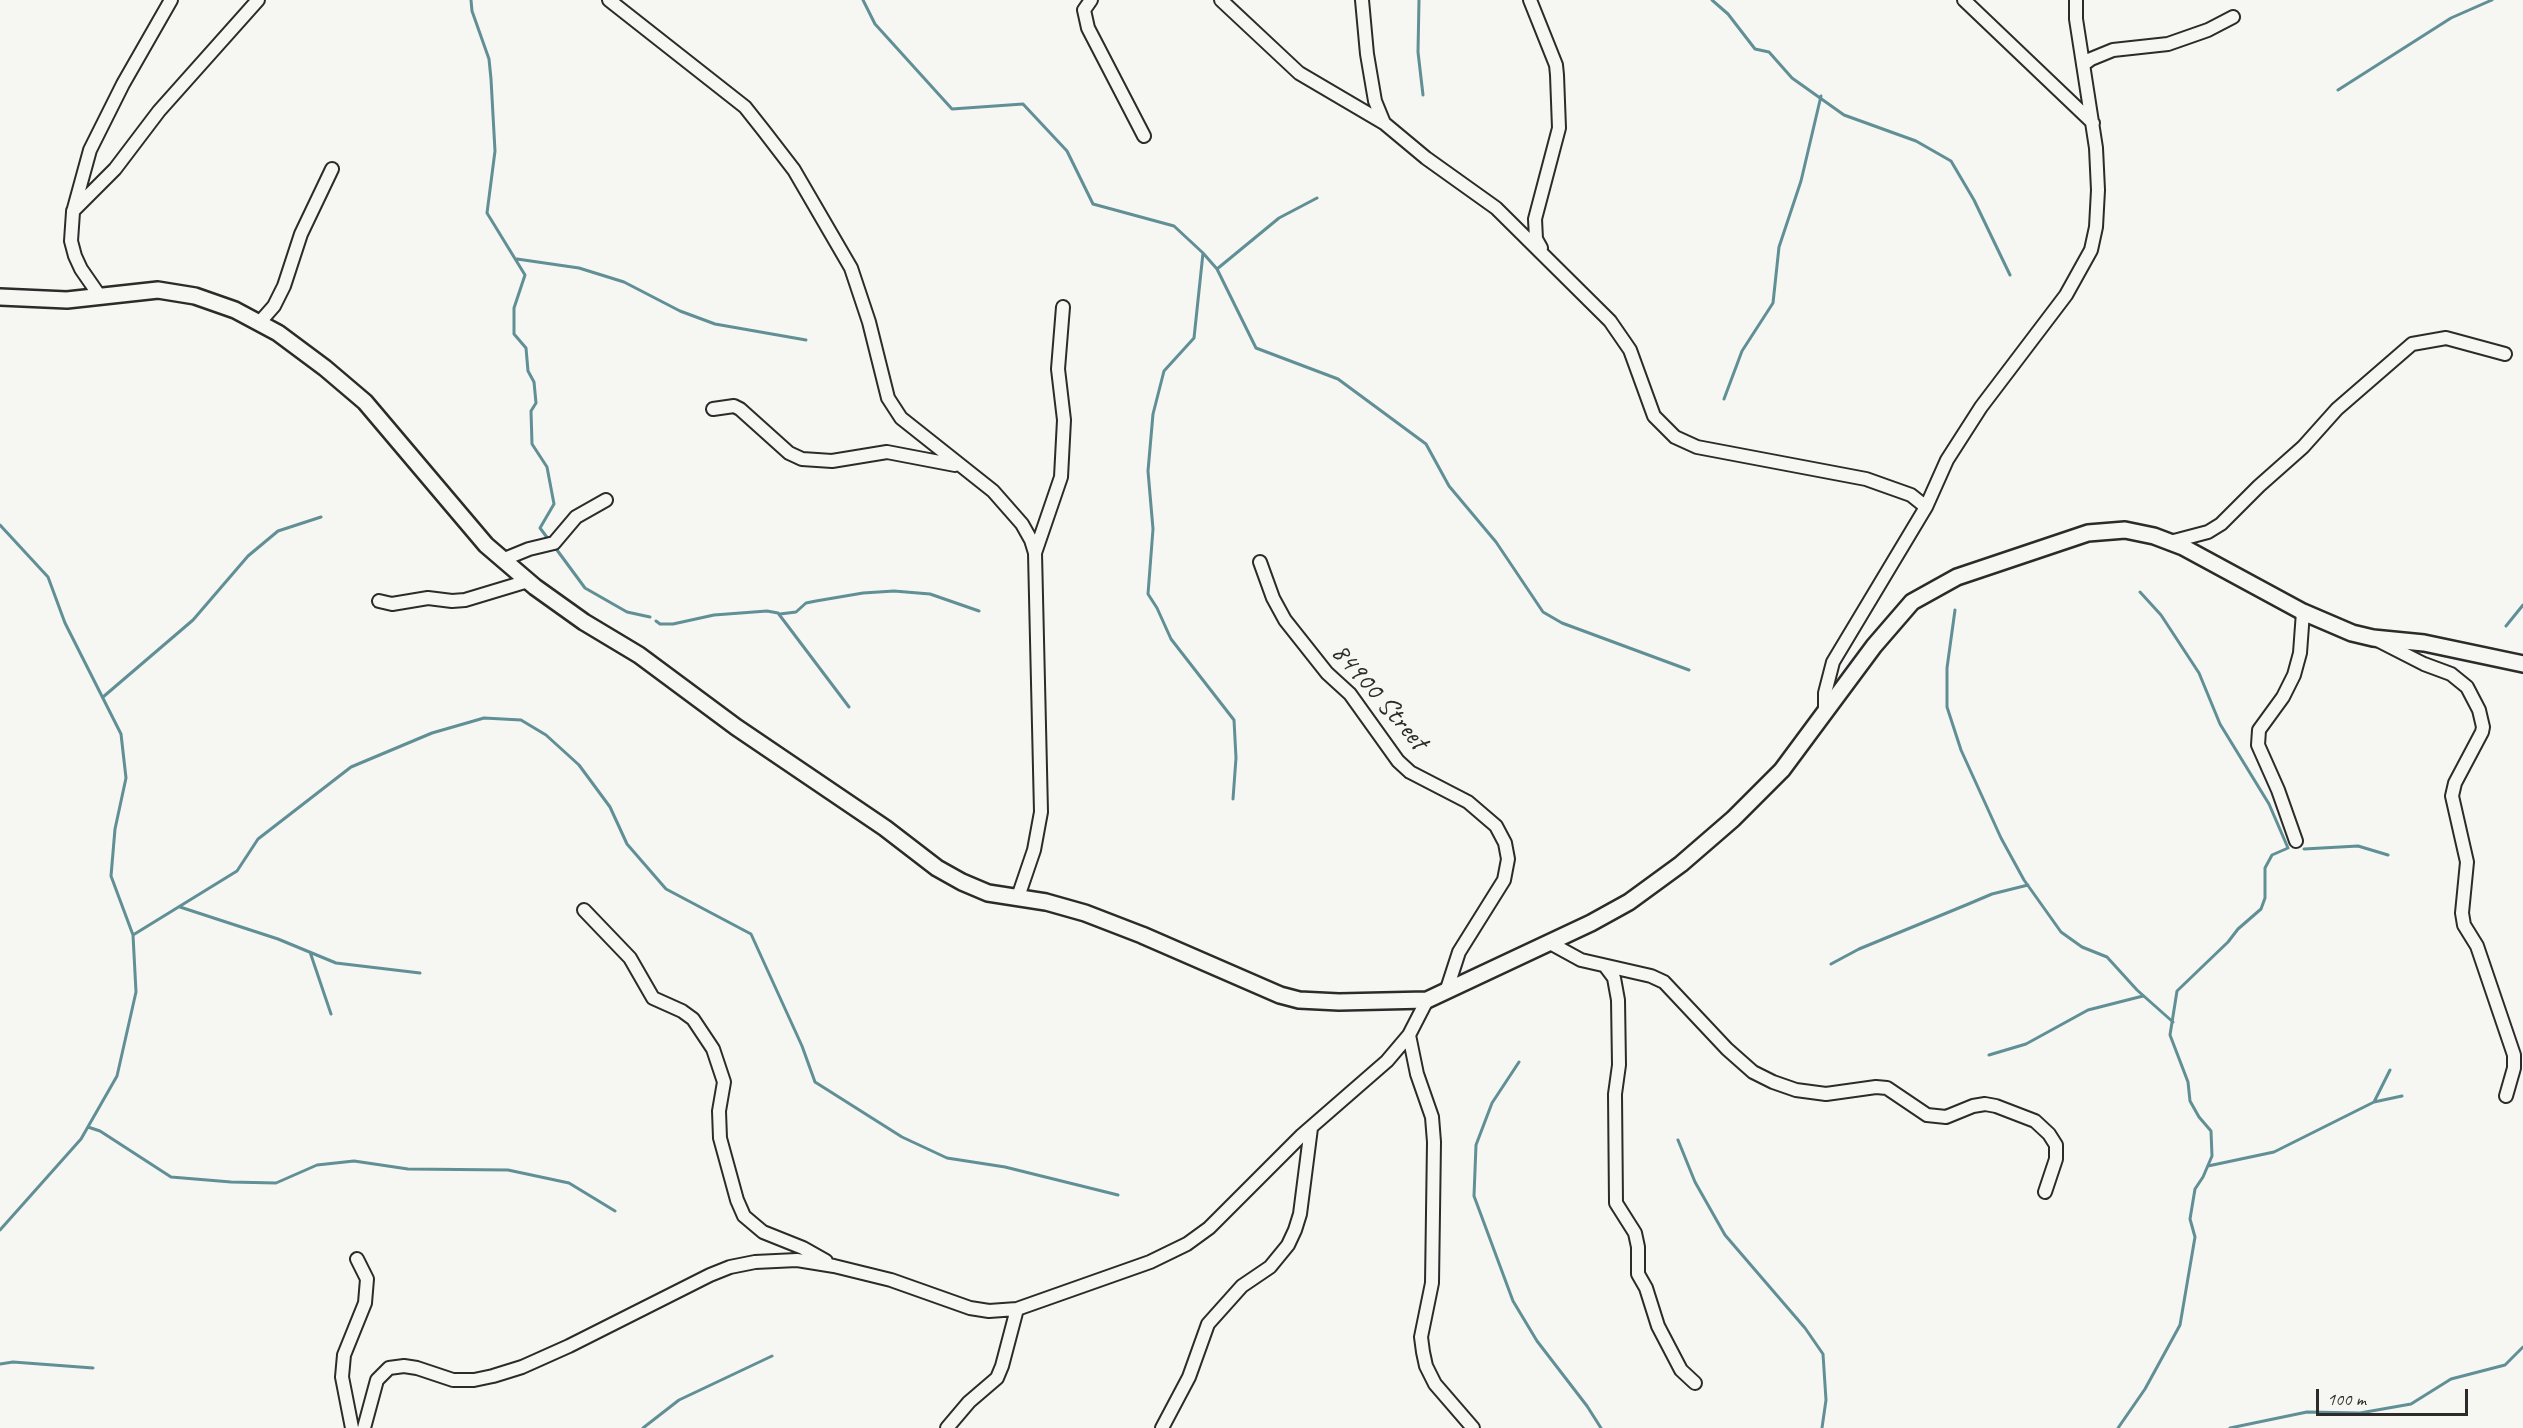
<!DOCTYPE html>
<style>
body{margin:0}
#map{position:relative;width:2523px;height:1428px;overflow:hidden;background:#f6f6f2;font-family:Caveat,sans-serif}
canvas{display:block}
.scale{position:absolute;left:2316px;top:1389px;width:152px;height:27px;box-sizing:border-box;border:3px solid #2b2b2b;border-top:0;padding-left:8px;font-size:18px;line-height:21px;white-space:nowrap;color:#2b2b2b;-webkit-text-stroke:4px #f6f6f2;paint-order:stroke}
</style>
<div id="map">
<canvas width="2523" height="1428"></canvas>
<div class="scale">100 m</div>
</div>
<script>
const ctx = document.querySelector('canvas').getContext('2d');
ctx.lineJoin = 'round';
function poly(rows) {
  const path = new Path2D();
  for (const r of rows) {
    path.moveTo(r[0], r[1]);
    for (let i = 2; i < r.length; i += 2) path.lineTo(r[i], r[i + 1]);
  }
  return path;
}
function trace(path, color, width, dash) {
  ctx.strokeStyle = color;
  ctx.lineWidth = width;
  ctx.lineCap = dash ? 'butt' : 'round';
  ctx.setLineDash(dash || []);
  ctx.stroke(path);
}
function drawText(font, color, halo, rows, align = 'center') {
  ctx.font = font + ' Caveat,sans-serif';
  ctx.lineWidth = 6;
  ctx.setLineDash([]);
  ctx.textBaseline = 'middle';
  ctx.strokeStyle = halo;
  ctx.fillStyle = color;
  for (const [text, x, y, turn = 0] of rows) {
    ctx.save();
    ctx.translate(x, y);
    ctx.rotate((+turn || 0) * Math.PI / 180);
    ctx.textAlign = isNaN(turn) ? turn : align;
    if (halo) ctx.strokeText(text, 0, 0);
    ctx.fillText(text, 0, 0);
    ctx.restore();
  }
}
const stream = poly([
 [471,0,472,11,489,59,491,79,495,151,487,213,525,275,514,308,514,334,526,348,528,371,534,382,536,403,531,411,532,444,547,467,554,504,540,528,549,540],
 [863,0,875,24,952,109,1023,104,1067,151,1093,204,1174,226,1203,253,1217,269,1256,348,1338,379,1426,444,1449,486,1496,542,1543,612,1562,623,1689,670],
 [1419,0,1418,52,1423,95],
 [1712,0,1728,14,1755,49,1769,52,1792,78,1844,115,1916,141,1951,161,1974,200,2010,275],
 [2338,90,2451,18,2492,0],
 [1203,253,1194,338,1164,371,1153,414,1148,471,1153,529,1148,594,1157,608,1171,639,1234,720,1236,758,1233,799],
 [517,259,579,268,624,282,680,311,715,324,806,340],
 [1217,269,1279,218,1317,198],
 [1724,399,1742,351,1773,303,1779,247,1801,181,1821,96],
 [0,525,48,577,65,623,121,734,126,778,115,829,111,876,133,935,136,992,117,1076,81,1139,0,1230],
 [554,546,585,588,627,612,650,617],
 [1955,610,1947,668,1947,707,1961,750,2001,838,2024,880,2061,932,2082,947,2107,957,2137,990,2173,1022],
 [780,614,796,612,806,603,816,601,863,593,894,591,930,594,979,611],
 [656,621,660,624,673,624,714,615,767,611,778,613,849,707],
 [2506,626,2523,605],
 [103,697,193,620,248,556,278,531,321,517],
 [2304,849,2358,846,2388,855],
 [180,907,278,939,336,963,420,973],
 [133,935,237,871,258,839,351,767,432,733,484,718,521,720,546,735,579,765,610,807,627,844,666,889,751,934,802,1046,815,1082,902,1137,947,1158,1005,1167,1118,1195],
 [310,952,331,1014],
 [1831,964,1859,949,1966,905,1992,894,2028,885],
 [1989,1055,2026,1044,2088,1010,2143,996],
 [1519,1062,1492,1103,1476,1145,1474,1196,1513,1301,1537,1341,1587,1406,1601,1428],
 [2374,1102,2390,1070],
 [88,1127,100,1131,171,1177,231,1182,276,1183,317,1165,354,1161,408,1169,508,1170,569,1183,615,1211],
 [1678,1140,1695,1182,1725,1235,1805,1328,1823,1354,1826,1400,1822,1428],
 [2208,1166,2274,1152,2374,1102,2402,1096],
 [0,1364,13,1362,93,1368],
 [643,1428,679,1400,772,1356],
 [2118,1428,2145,1389,2180,1325,2195,1237,2190,1219,2195,1189,2203,1177,2212,1156,2211,1131,2199,1117,2190,1101,2188,1082,2170,1035,2177,991,2228,942,2238,929,2261,909,2265,898,2265,868,2272,855,2288,848,2269,804,2220,724,2199,673,2161,615,2140,592],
 [2230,1428,2307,1412,2360,1413,2411,1404,2451,1379,2505,1365,2523,1347]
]);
const minor = poly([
 [609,0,745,107,764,131,794,170,851,268,869,322,888,398,901,418,993,491,1022,524,1031,540,1035,553,1041,812,1034,850,1018,897],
 [1091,0,1084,10,1088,28,1144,136],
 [1221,0,1299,73,1384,123,1426,158,1496,208,1610,321,1630,350,1654,416,1675,437,1697,447,1866,479,1911,495,1926,507],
 [1362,0,1367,54,1375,101,1384,123],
 [1530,0,1556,65,1557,75,1559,128,1535,219,1536,239,1541,248],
 [1964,0,2093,123],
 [2083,65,2091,59,2113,50,2168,44,2208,30,2233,17],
 [73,211,115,169,159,111,258,0],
 [99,295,81,269,75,256,71,241,73,212,90,150,123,84,171,0],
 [259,323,274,306,284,286,301,234,332,169],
 [713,409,734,406,740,409,789,453,802,459,832,461,887,452,955,465],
 [2170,542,2208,532,2221,524,2259,486,2303,447,2337,409,2412,344,2446,338,2505,354],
 [1035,553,1061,477,1064,420,1058,369,1063,307],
 [502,560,529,549,554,543,576,517,606,500],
 [1260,562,1273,598,1285,620,1327,673,1350,694,1398,761,1410,772,1468,802,1496,826,1505,843,1508,859,1504,880,1459,952,1446,992],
 [379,601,392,604,428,598,452,601,465,600,528,581],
 [2377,640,2424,664,2451,674,2467,687,2479,710,2483,727,2482,732,2455,783,2452,796,2467,862,2462,913,2464,925,2477,946,2514,1055,2514,1068,2506,1096],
 [1825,714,1825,693,1833,662,1926,507,1947,460,1981,407,2066,295,2091,250,2096,227,2098,190,2096,148,2076,19,2076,0],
 [2296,841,2278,790,2258,745,2259,730,2283,697,2294,675,2300,653,2303,612],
 [584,910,630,958,653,998,682,1011,693,1019,713,1049,724,1082,719,1111,720,1138,737,1200,744,1216,763,1232,803,1248,826,1261],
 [1550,943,1581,960,1651,976,1664,982,1727,1049,1753,1072,1773,1082,1796,1090,1826,1094,1876,1087,1887,1088,1927,1115,1946,1117,1973,1106,1985,1104,1996,1106,2035,1121,2049,1134,2056,1145,2056,1159,2045,1192],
 [1605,966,1614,978,1618,1000,1619,1065,1615,1094,1616,1203,1635,1233,1638,1247,1638,1274,1646,1288,1658,1326,1681,1370,1695,1383],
 [1409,1035,1417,1074,1432,1117,1434,1142,1432,1283,1421,1337,1423,1352,1426,1366,1435,1384,1473,1428],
 [352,1428,342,1377,344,1355,365,1303,367,1279,357,1259],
 [364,1428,377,1380,389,1368,404,1366,417,1368,453,1380,474,1380,493,1376,522,1367,569,1346,710,1275,730,1267,755,1262,797,1260,834,1266,891,1280,970,1308,989,1311,1017,1309,1150,1262,1187,1244,1209,1228,1302,1135,1387,1061,1409,1035,1427,1000],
 [947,1428,969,1402,997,1378,1002,1366,1017,1309],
 [1162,1428,1189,1377,1208,1324,1242,1286,1270,1267,1288,1245,1295,1230,1300,1214,1311,1128]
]);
const tertiary = poly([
 [0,297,67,300,158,290,195,296,235,310,278,333,325,368,365,402,486,545,535,587,584,622,639,655,736,727,885,828,937,868,962,882,988,893,1046,902,1085,913,1142,935,1280,995,1299,1000,1339,1002,1427,1000,1591,923,1629,902,1681,864,1733,819,1782,770,1874,646,1912,602,1957,577,2088,533,2125,530,2154,536,2183,547,2303,612,2352,633,2373,638,2424,643,2523,664]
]);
const streetNames = [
 ["84900 Street",1379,697,49]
];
trace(stream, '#608f96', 3);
trace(minor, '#2b2b2b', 16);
trace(tertiary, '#2b2b2b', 20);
trace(minor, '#f6f6f2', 12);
trace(tertiary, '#f6f6f2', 15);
drawText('28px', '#2b2b2b', '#f6f6f2', streetNames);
</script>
